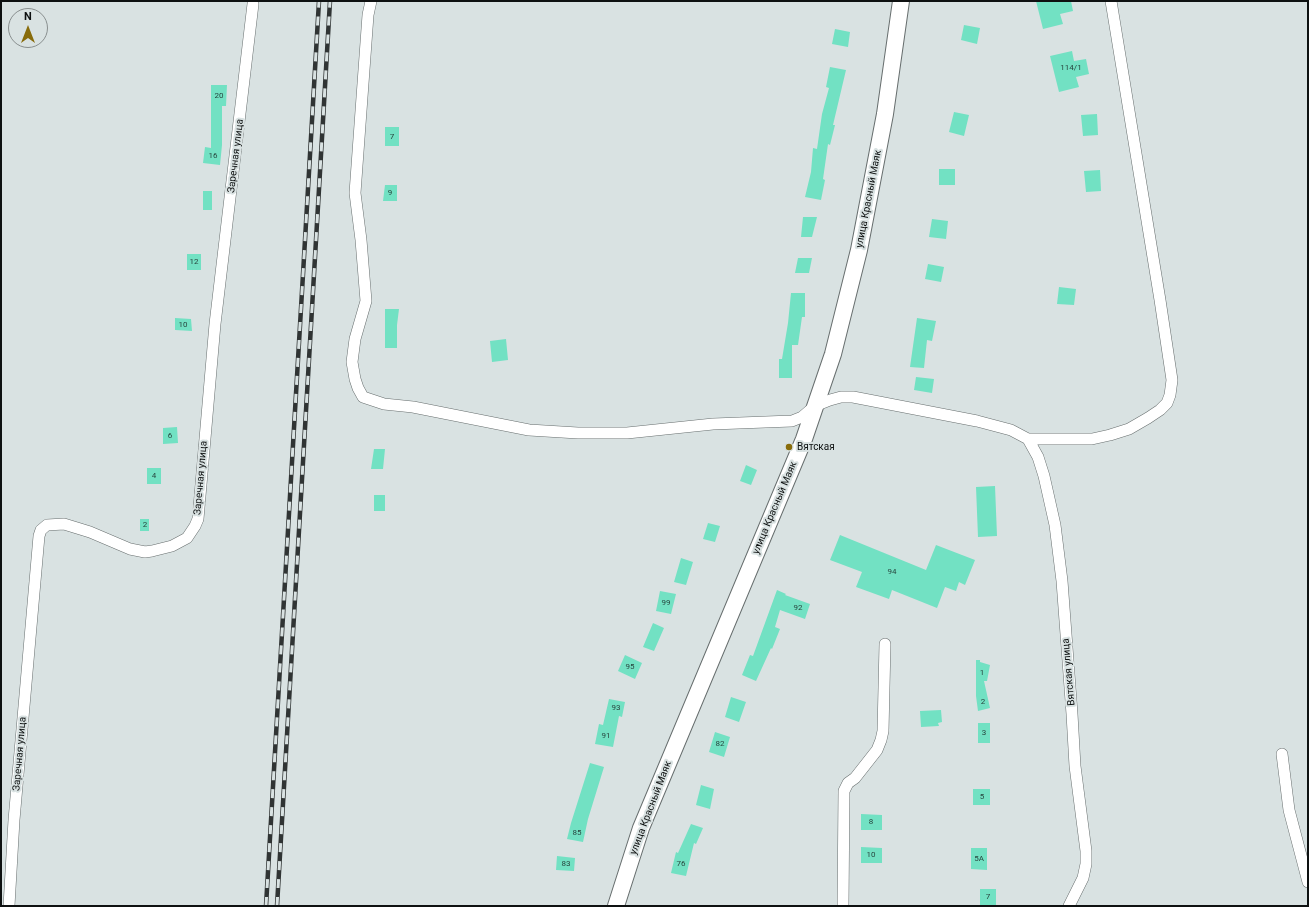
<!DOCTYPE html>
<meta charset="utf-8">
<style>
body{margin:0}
#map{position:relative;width:1309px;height:907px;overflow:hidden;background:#d9e2e2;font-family:Roboto,sans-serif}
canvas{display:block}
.frame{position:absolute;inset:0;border:2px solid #0e1111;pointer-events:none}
.north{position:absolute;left:8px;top:8px;width:40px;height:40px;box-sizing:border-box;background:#d9e2e2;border:1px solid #888e8e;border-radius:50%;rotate:0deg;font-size:11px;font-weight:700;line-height:16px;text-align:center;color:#0e1111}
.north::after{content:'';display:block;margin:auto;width:14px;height:18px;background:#886c0b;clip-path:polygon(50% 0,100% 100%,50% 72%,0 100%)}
</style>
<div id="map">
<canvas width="1309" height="907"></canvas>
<div class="frame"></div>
<div class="north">N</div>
</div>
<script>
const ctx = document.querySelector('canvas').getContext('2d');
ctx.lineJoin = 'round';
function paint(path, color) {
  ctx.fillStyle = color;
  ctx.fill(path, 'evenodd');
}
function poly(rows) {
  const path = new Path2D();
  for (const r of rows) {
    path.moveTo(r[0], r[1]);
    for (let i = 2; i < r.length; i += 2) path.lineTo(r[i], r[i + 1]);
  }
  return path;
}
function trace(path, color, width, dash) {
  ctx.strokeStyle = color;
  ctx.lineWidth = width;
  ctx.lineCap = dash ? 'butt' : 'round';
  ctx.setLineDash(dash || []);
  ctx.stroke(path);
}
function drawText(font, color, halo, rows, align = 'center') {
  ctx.font = font + ' Roboto,sans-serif';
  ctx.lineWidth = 4;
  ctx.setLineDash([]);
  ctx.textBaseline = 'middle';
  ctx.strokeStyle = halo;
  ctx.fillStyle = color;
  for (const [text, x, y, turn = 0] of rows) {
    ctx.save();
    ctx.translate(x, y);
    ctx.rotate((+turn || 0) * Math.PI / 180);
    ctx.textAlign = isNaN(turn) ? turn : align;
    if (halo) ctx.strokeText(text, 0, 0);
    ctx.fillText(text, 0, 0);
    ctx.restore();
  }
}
const building = poly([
 [1036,1,1071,1,1073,11,1060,14,1063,24,1043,29],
 [964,25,980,28,977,44,961,40],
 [835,29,850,32,848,47,832,44],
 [1072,51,1074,61,1086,59,1089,74,1076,77,1079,87,1059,92,1050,56],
 [830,67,846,70,833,125,835,125,830,145,828,144,823,179,825,180,821,200,805,197,811,172,813,148,817,149,822,114,829,88,826,87],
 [211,85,227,85,226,106,222,106,222,145,220,165,203,163,205,147,211,148],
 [954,112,969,115,964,136,949,132],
 [1097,114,1098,135,1083,136,1081,115],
 [385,127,399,127,399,146,385,146],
 [939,169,955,169,955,185,939,185],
 [1100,170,1101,191,1086,192,1084,171],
 [385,185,397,185,397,201,383,201],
 [203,191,212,191,212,210,203,210],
 [803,217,817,217,812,237,801,237],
 [932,219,948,221,946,239,929,237],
 [187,254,201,254,201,270,187,270],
 [798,258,812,258,809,273,795,273],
 [928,264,944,267,941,282,925,279],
 [1059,287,1076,289,1074,305,1057,304],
 [791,293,805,293,805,317,802,317,798,345,792,345,792,378,779,378,779,359,782,359,788,323],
 [385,309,399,309,397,325,397,348,385,348],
 [175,318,191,319,192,331,175,330],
 [917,318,936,321,932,341,927,340,924,368,910,367],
 [506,339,508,360,492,362,490,341],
 [916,377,934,379,932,393,914,390],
 [177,427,178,443,163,444,163,428],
 [374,449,385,449,383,469,371,469],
 [746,465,757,470,751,485,740,481],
 [147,468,161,468,161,484,147,484],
 [995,486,997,536,978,537,976,487],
 [374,495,385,495,385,511,374,511],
 [140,519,149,519,149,531,140,531],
 [708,523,720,526,715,542,703,539],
 [840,535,926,570,936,545,975,560,965,585,959,582,956,591,945,587,937,608,892,590,889,599,856,587,862,572,830,560],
 [681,558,693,562,686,585,674,582],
 [777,590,786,594,785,595,810,604,805,619,780,610,775,627,780,629,772,649,771,648,756,681,742,675,750,655,753,656],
 [660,591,676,594,671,614,656,611],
 [653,623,664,628,654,651,643,647],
 [625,655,642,663,635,679,618,671],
 [976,660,980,660,980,662,990,665,987,681,984,681,990,708,978,711,976,696],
 [731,697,746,702,739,722,725,717],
 [609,699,625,702,622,717,619,716,613,747,595,744,599,724,603,725],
 [941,710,942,722,938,723,939,726,921,727,920,711],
 [978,723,990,723,990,743,978,743],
 [715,732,730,737,724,757,709,752],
 [590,763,604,767,588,819,583,842,567,839,571,823],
 [701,785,714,789,710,809,696,805],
 [973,789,990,789,990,805,973,805],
 [861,814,882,815,882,830,861,830],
 [691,824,703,828,696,844,694,843,686,876,671,873,676,852,678,853],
 [861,847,882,848,882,863,861,863],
 [971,848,987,848,987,870,971,869],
 [557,856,575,858,574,871,556,870],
 [980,889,996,889,996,906,980,906]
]);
const street = poly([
 [371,1,368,15,355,193,361,240,366,301,355,339,352,362,355,379,358,388,363,397,384,404,413,407,529,430,578,433,627,433,713,424,792,421,802,417,815,406,830,400,841,397,853,397,977,421,1011,430,1028,439,1092,439,1110,435,1129,429,1148,418,1160,410,1167,403,1170,395,1172,380,1160,300,1111,1],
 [1028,439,1038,457,1044,476,1055,525,1062,581,1072,714,1075,766,1086,851,1086,864,1083,878,1069,906],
 [1282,754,1289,810,1308,882],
 [9,906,14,820,39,536,41,530,47,525,64,524,90,532,130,549,145,552,152,551,172,546,187,538,195,526,198,519,215,324,253,4],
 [843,906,844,791,848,783,855,778,877,750,881,740,883,731,885,644]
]);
const secondary = poly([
 [616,906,641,828,804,439,833,354,859,250,885,114,901,1]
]);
const rail = poly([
 [266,906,319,1],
 [277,906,330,1]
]);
const markers = [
 [789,447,4,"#886c0b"]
];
const numberNames = [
 ["114/1",1071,68],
 ["20",219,96],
 ["7",392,137],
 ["16",213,156],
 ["9",390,193],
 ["12",194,262],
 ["10",183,325],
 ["6",170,436],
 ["4",154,476],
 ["2",145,525],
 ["94",892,572],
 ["99",666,603],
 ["92",798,608],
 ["95",630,667],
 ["1",982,673],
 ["2",983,702],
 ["93",616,708],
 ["3",984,733],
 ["91",606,736],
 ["82",720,744],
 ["5",982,797],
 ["8",871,822],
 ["85",577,833],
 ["10",871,855],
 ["5А",979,859],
 ["83",566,864],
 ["76",681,864],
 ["7",988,897]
];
const streetNames = [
 ["Заречная улица",236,156,-83],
 ["улица Красный Маяк",869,199,-79],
 ["Заречная улица",201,478,-85],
 ["улица Красный Маяк",775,508,-67],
 ["Вятская улица",1069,672,-95],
 ["Заречная улица",20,754,-85],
 ["улица Красный Маяк",651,808,-69]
];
const poiNames = [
 ["Вятская",797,447]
];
paint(building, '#72e1c3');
trace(street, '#676e6e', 12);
trace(secondary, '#676e6e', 18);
trace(street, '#fff', 11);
trace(secondary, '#fff', 16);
trace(rail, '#303434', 4.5);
trace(rail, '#d9e2e2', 3, [9]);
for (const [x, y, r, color] of markers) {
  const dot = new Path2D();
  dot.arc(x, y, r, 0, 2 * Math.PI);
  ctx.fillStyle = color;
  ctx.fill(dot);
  trace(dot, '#d9e2e2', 1.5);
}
drawText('8px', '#27453e', null, numberNames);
drawText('10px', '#0e1111', '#d9e2e2', streetNames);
drawText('10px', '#0e1111', '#d9e2e2', poiNames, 'left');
</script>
